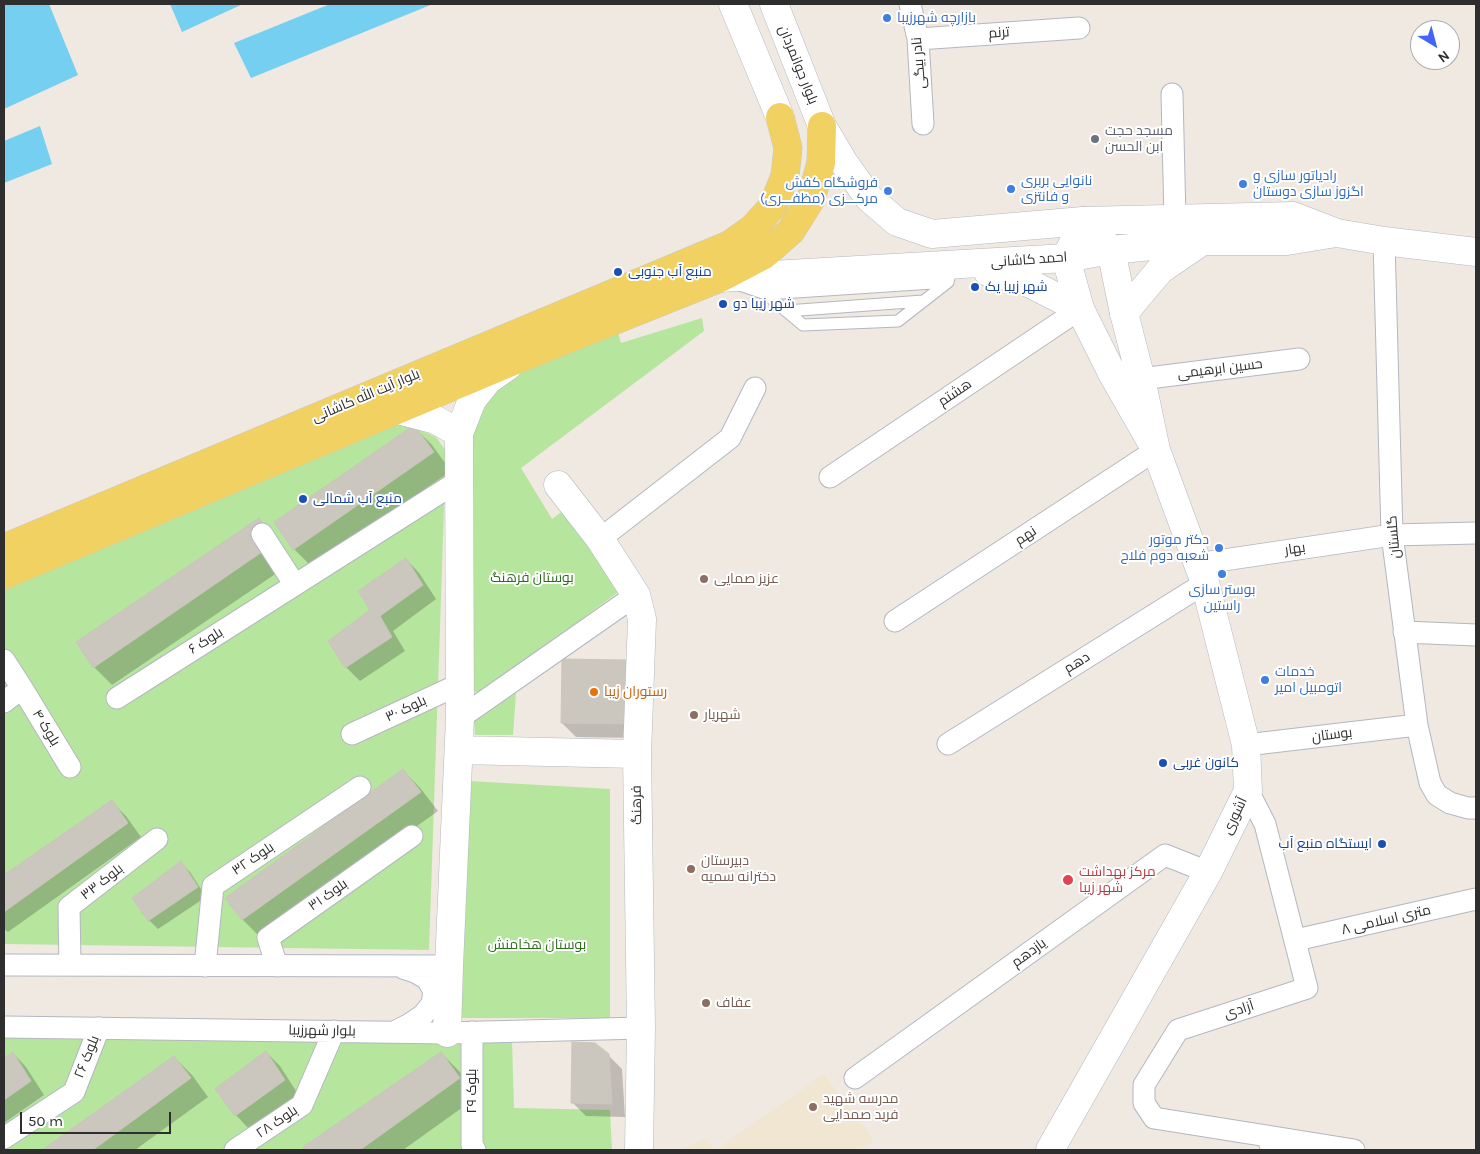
<!DOCTYPE html>
<meta charset="utf-8">
<style>
body{margin:0}
#map{position:relative;width:1480px;height:1154px;overflow:hidden;background:#efe9e1;font-family:Karla,sans-serif}
canvas{display:block}
.frame{position:absolute;inset:0;border:5px solid #2e2e2e;pointer-events:none}
.north{position:absolute;left:1410px;top:20px;width:50px;height:50px;box-sizing:border-box;background:#fff;border:1px solid #ababab;border-radius:50%;rotate:143deg;font-size:14px;font-weight:700;line-height:20px;text-align:center;color:#2e2e2e}
.north::after{content:'';display:block;margin:auto;width:18px;height:22px;background:#4264fb;clip-path:polygon(50% 0,100% 100%,50% 72%,0 100%)}
.scale{position:absolute;left:20px;top:1112px;width:151px;height:22px;box-sizing:border-box;border:2px solid #2e2e2e;border-top:0;padding-left:6px;font-size:15px;line-height:18px;white-space:nowrap;color:#2e2e2e;-webkit-text-stroke:4px #fff;paint-order:stroke}
</style>
<div id="map">
<canvas width="1480" height="1154"></canvas>
<div class="frame"></div>
<div class="north">N</div>
<div class="scale">50 m</div>
</div>
<script>
const ctx = document.querySelector('canvas').getContext('2d');
ctx.lineJoin = 'round';
function paint(path, color) {
  ctx.fillStyle = color;
  ctx.fill(path, 'evenodd');
}
function poly(rows) {
  const path = new Path2D();
  for (const r of rows) {
    path.moveTo(r[0], r[1]);
    for (let i = 2; i < r.length; i += 2) path.lineTo(r[i], r[i + 1]);
  }
  return path;
}
function trace(path, color, width, dash) {
  ctx.strokeStyle = color;
  ctx.lineWidth = width;
  ctx.lineCap = dash ? 'butt' : 'round';
  ctx.setLineDash(dash || []);
  ctx.stroke(path);
}
function drawText(font, color, halo, rows, align = 'center') {
  ctx.font = font + ' Karla,Cairo,sans-serif';
  ctx.lineWidth = 4;
  ctx.setLineDash([]);
  ctx.textBaseline = 'middle';
  ctx.strokeStyle = halo;
  ctx.fillStyle = color;
  for (const [text, x, y, turn = 0] of rows) {
    ctx.save();
    ctx.translate(x, y);
    ctx.rotate((+turn || 0) * Math.PI / 180);
    ctx.textAlign = isNaN(turn) ? turn : align;
    if (halo) ctx.strokeText(text, 0, 0);
    ctx.fillText(text, 0, 0);
    ctx.restore();
  }
}
const education = poly([
 [824,1074,874,1140,859,1150,716,1150],
 [705,1138,714,1150,681,1150]
]);
const green = poly([
 [702,318,704,331,521,468,552,519,564,510,621,590,480,694,470,689,472,429,484,405,501,382,617,329,621,343],
 [399,421,436,437,446,451,429,950,4,944,4,586],
 [516,693,513,735,475,735,474,722],
 [469,781,610,789,610,1018,461,1018],
 [4,1029,512,1041,514,1108,610,1110,612,1150,4,1150]
]);
const water = poly([
 [4,4,49,4,78,75,4,109],
 [170,4,243,4,182,32],
 [330,4,433,4,251,78,234,43],
 [40,126,52,164,4,183,4,141]
]);
const shadow = poly([
 [414,427,432,445,451,471,312,567,294,549],
 [277,538,293,562,112,685,94,667],
 [406,559,419,573,436,599,393,631,405,651,360,681,346,667,330,641,372,610],
 [563,661,639,738,576,737,562,723],
 [403,770,421,789,438,811,261,938,243,920,227,898],
 [112,802,126,816,141,837,8,932,4,929,4,876],
 [181,863,190,872,206,897,158,929,149,920,133,898],
 [266,1052,280,1066,298,1094,249,1129,236,1115],
 [13,1053,26,1067,44,1095,4,1123,4,1060],
 [441,1053,459,1071,477,1097,403,1150,307,1150,305,1148],
 [608,1055,622,1069,625,1117,586,1116,572,1102],
 [174,1057,192,1075,208,1097,135,1150,44,1150]
]);
const building = poly([
 [414,425,434,452,293,550,274,522,414,425],
 [259,518,275,543,93,668,76,642,259,518],
 [406,558,423,585,380,616,392,637,345,668,328,641,370,610,358,591,406,558],
 [562,659,627,660,626,724,561,723,562,659],
 [403,769,421,792,242,920,225,898,403,769],
 [112,800,128,823,4,912,4,875,112,800],
 [181,861,198,887,148,921,132,898,181,861],
 [572,1042,595,1043,609,1054,612,1104,571,1103,572,1042],
 [266,1051,285,1080,235,1116,215,1089,266,1051],
 [13,1052,31,1081,4,1100,4,1058,13,1052],
 [441,1052,460,1078,360,1150,305,1150,303,1147,441,1052],
 [174,1056,191,1078,93,1150,42,1150,174,1056]
]);
const service = poly([
 [740,285,766,294,803,325,898,321,948,282,952,265],
 [766,294,948,282],
 [786,311,923,301]
]);
const minor = poly([
 [910,4,918,39,923,124],
 [918,39,1079,28],
 [1172,94,1175,219],
 [1384,241,1392,535,1417,725,1430,783,1437,795,1450,803,1468,808,1476,808],
 [1141,379,1299,359],
 [830,477,1080,309],
 [262,534,295,585],
 [600,539,730,438,755,388],
 [1197,564,1392,535,1476,533],
 [895,621,1156,450],
 [1404,632,1476,635],
 [4,660,22,688,4,702],
 [22,688,70,767],
 [117,698,460,480],
 [460,718,636,595],
 [352,734,460,684],
 [948,744,1205,583],
 [1246,745,1417,725],
 [1248,791,1265,824,1307,988,1178,1030,1144,1085,1144,1103,1154,1118,1267,1136,1272,1150],
 [1296,940,1476,899],
 [4,965,449,966],
 [70,965,69,907,157,839],
 [205,966,213,886,360,787],
 [277,966,268,938,412,836],
 [4,1027,447,1033,641,1028],
 [394,1032,410,1024,423,1015,432,1004,434,991,427,979,415,972,403,968],
 [472,1032,472,1145,475,1150],
 [855,1078,1165,855,1208,872],
 [1267,1136,1354,1150],
 [4,1138,74,1092,99,1028],
 [235,1150,302,1105,334,1031]
]);
const tertiary = poly([
 [398,410,436,420,459,433],
 [558,485,600,539,636,595,642,619,637,754,641,1028,639,1150],
 [459,750,637,754],
 [447,1033,449,966,460,718,459,433,472,400,488,380,508,366],
 [1050,1150,1208,872,1248,791,1246,745,1205,583,1156,450,1141,379,1124,313,1111,250,1083,221,1066,258,1080,309,1112,373,1156,450]
]);
const secondary = poly([
 [733,4,780,117],
 [774,4,822,126,844,163,869,198,897,222,932,234,1083,221,1293,216,1337,233,1384,241,1476,252],
 [988,272,1021,279,1080,309],
 [720,278,1066,258,1111,250,1202,241,1287,241,1336,233],
 [1124,313,1160,270,1201,242]
]);
const primary = poly([
 [4,548,729,245,753,228,773,206,785,176,788,148,780,117],
 [4,575,518,359,720,278,764,255,791,231,811,199,821,163,822,126]
]);
const markers = [
 [887,18,5,"#3f7fe0"],
 [1095,139,5,"#6b7280"],
 [1243,184,5,"#3f7fe0"],
 [1011,189,5,"#3f7fe0"],
 [888,191,5,"#3f7fe0"],
 [618,272,5,"#1a4fb4"],
 [975,287,5,"#1a4fb4"],
 [723,304,5,"#1a4fb4"],
 [303,499,5,"#1a4fb4"],
 [1219,548,5,"#3f7fe0"],
 [1222,574,5,"#3f7fe0"],
 [704,579,5,"#8d6e63"],
 [1265,680,5,"#3f7fe0"],
 [594,692,5,"#e8710a"],
 [694,715,5,"#8d6e63"],
 [1163,763,5,"#1a4fb4"],
 [1382,844,5,"#1a4fb4"],
 [691,869,5,"#8d6e63"],
 [1068,880,6,"#e0444e"],
 [706,1003,5,"#8d6e63"],
 [813,1107,5,"#8d6e63"]
];
const shopNames = [
 ["بازارچه شهرزیبا",897,18],
 ["رادیاتور سازی و",1253,176],
 ["اگزوز سازی دوستان",1253,192],
 ["نانوایی بربری",1021,181],
 ["و فانتزی",1021,197],
 ["فروشگاه کفش",878,183,"right"],
 ["مرکـــزی (مظفـــری)",878,199,"right"],
 ["دکتر موتور",1209,540,"right"],
 ["شعبه دوم فلاح",1209,556,"right"],
 ["بوستر سازی",1222,590,"center"],
 ["راستین",1222,606,"center"],
 ["خدمات",1275,672],
 ["اتومبیل امیر",1275,688]
];
const streetNames = [
 ["ترنم",999,33,-4],
 ["نادر بیگی",919,63,-95],
 ["بلوار جوانمردان",798,65,68],
 ["احمد کاشانی",1029,260,-4],
 ["حسین ابرهیمی",1220,369,-7],
 ["هشتم",955,393,-34],
 ["بلوار آیت الله کاشانی",366,396,-23],
 ["نهم",1026,536,-33],
 ["گلستان",1394,537,-95],
 ["بهار",1295,549,-8],
 ["بلوک ۶",206,641,-32],
 ["دهم",1077,663,-32],
 ["بلوک ۳۰",406,709,-25],
 ["بلوک ۴",46,728,59],
 ["بوستان",1332,735,-7],
 ["فرهنگ",637,805,-91],
 ["آشوری",1235,816,-64],
 ["بلوک ۳۲",253,859,-34],
 ["بلوک ۳۳",102,882,-38],
 ["بلوک ۳۱",328,895,-35],
 ["۸ متری اسلامی",1386,920,-13],
 ["یازدهم",1029,953,-36],
 ["آزادی",1239,1010,-18],
 ["بلوار شهرزیبا",322,1031,1],
 ["بلوک ۲۶",87,1057,-68],
 ["بلوک ۲۹",472,1091,-90],
 ["بلوک ۲۸",277,1122,-34]
];
const worshipNames = [
 ["مسجد حجت",1105,131],
 ["ابن الحسن",1105,147]
];
const transitNames = [
 ["منبع آب جنوبی",628,272],
 ["شهر زیبا یک",985,287],
 ["شهر زیبا دو",733,304],
 ["منبع آب شمالی",313,499],
 ["کانون غربی",1173,763],
 ["ایستگاه منبع آب",1372,844,"right"]
];
const parkNames = [
 ["بوستان فرهنگ",532,578],
 ["بوستان هخامنش",537,945]
];
const educationNames = [
 ["عزیز صمایی",714,579],
 ["شهریار",704,715],
 ["دبیرستان",701,861],
 ["دخترانه سمیه",701,877],
 ["عفاف",716,1003],
 ["مدرسه شهید",823,1099],
 ["فرید صمدایی",823,1115]
];
const foodNames = [
 ["رستوران زیبا",604,692]
];
const healthNames = [
 ["مرکز بهداشت",1079,872],
 ["شهر زیبا",1079,888]
];
paint(education, '#f0e6d1');
paint(green, '#b6e59e');
paint(water, '#75cff0');
paint(shadow, '#0003');
paint(building, '#cbc7bf');
trace(building, '#cbc5ba', 1);
trace(service, '#b4b7c1', 13);
trace(minor, '#b4b7c1', 23);
trace(tertiary, '#b4b7c1', 29);
trace(secondary, '#b4b7c1', 29);
trace(primary, '#c9c9c9', 29);
trace(service, '#fff', 11);
trace(minor, '#fff', 21);
trace(tertiary, '#fff', 28);
trace(secondary, '#fff', 28);
trace(primary, '#f2d163', 28);
for (const [x, y, r, color] of markers) {
  const dot = new Path2D();
  dot.arc(x, y, r, 0, 2 * Math.PI);
  ctx.fillStyle = color;
  ctx.fill(dot);
  trace(dot, '#fff', 2);
}
drawText('14px', '#366cbe', '#fff', shopNames, 'left');
drawText('14px', '#2e2e2e', '#fff', streetNames);
drawText('14px', '#5b616d', '#fff', worshipNames, 'left');
drawText('14px', '#164399', '#fff', transitNames, 'left');
drawText('14px', '#2c6e1b', '#fff', parkNames);
drawText('14px', '#785e54', '#fff', educationNames, 'left');
drawText('14px', '#c56008', '#fff', foodNames, 'left');
drawText('14px', '#be3a42', '#fff', healthNames, 'left');
</script>
